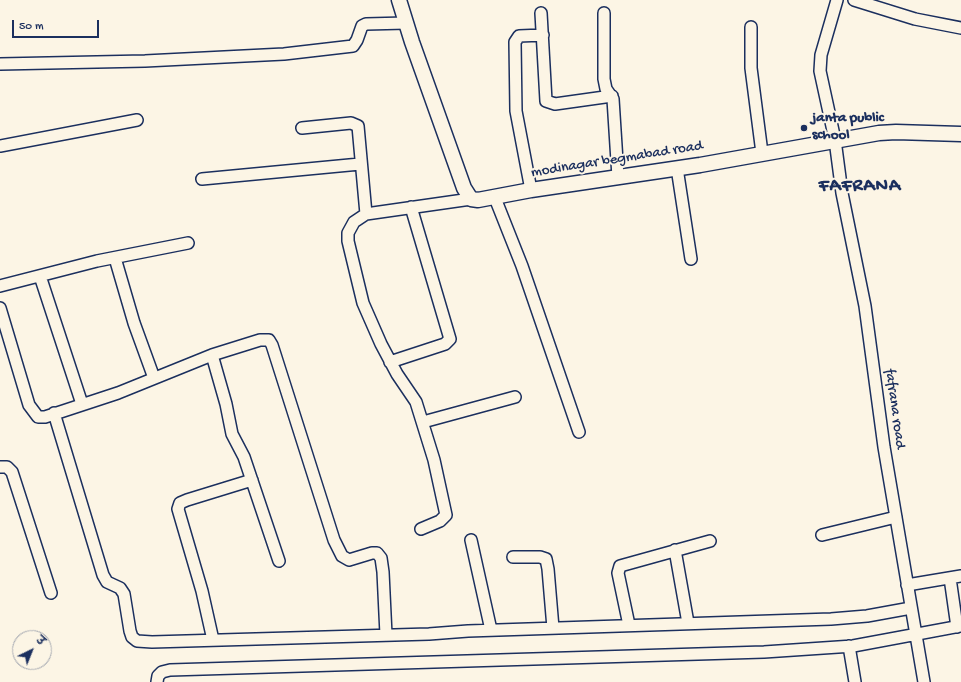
<!DOCTYPE html>
<meta charset="utf-8">
<style>
body{margin:0}
#map{position:relative;width:961px;height:682px;overflow:hidden;background:#fcf5e5;font-family:"Gochi Hand","Playpen Sans Deva",sans-serif}
canvas{display:block}
.north{position:absolute;left:12px;top:630px;width:40px;height:40px;box-sizing:border-box;background:#fcf5e5;border:1px solid #a2a6af;border-radius:50%;rotate:43deg;font-size:11px;font-weight:700;line-height:16px;text-align:center;color:#1b2f5e}
.north::after{content:'';display:block;margin:auto;width:14px;height:18px;background:#1b2f5e;clip-path:polygon(50% 0,100% 100%,50% 72%,0 100%)}
.scale{position:absolute;left:12px;top:20px;width:87px;height:18px;box-sizing:border-box;border:2px solid #1b2f5e;border-top:0;padding-left:5px;font-size:12px;line-height:14px;white-space:nowrap;color:#1b2f5e;-webkit-text-stroke:3px #fcf5e5;paint-order:stroke}
</style>
<div id="map">
<canvas width="961" height="682"></canvas>
<div class="north">उ</div>
<div class="scale">50 m</div>
</div>
<script>
const ctx = document.querySelector('canvas').getContext('2d');
ctx.lineJoin = 'round';
function poly(rows) {
  const path = new Path2D();
  for (const r of rows) {
    path.moveTo(r[0], r[1]);
    for (let i = 2; i < r.length; i += 2) path.lineTo(r[i], r[i + 1]);
  }
  return path;
}
function trace(path, color, width, dash) {
  ctx.strokeStyle = color;
  ctx.lineWidth = width;
  ctx.lineCap = dash ? 'butt' : 'round';
  ctx.setLineDash(dash || []);
  ctx.stroke(path);
}
function drawText(font, color, halo, rows, align = 'center') {
  ctx.font = font + ' "Gochi Hand",sans-serif';
  ctx.lineWidth = 4;
  ctx.setLineDash([]);
  ctx.textBaseline = 'middle';
  ctx.strokeStyle = halo;
  ctx.fillStyle = color;
  for (const [text, x, y, turn = 0] of rows) {
    ctx.save();
    ctx.translate(x, y);
    ctx.rotate((+turn || 0) * Math.PI / 180);
    ctx.textAlign = isNaN(turn) ? turn : align;
    if (halo) ctx.strokeText(text, 0, 0);
    ctx.fillText(text, 0, 0);
    ctx.restore();
  }
}
const minor = poly([
 [837,0,821,55,820,71,835,140,842,193,865,306,884,447,924,682],
 [854,0,915,19,961,28],
 [541,13,546,101,555,104,612,96],
 [604,13,604,79,606,89,613,99,618,177],
 [751,27,751,68,762,153],
 [0,64,145,61,284,54,353,46,357,40,362,26,366,24,406,23],
 [302,128,351,123,358,126,366,214],
 [0,146,137,120],
 [677,168,691,259],
 [202,179,360,164],
 [531,190,516,111,515,42,519,36,543,35],
 [495,198,522,266,579,432],
 [115,258,134,323,154,378],
 [40,276,82,404],
 [0,286,97,261,188,243],
 [0,308,29,405,38,417,45,417,118,393,212,355,260,340,269,340,272,345,334,540,342,556,349,560,372,553,377,553,381,558,383,572,386,635],
 [212,355,226,404,232,434,244,457,279,561],
 [390,362,445,344,450,339,411,207],
 [54,413,103,575,107,582,120,588,124,594,130,631,132,637,137,641,152,642,429,634,468,631,831,619,867,616,911,608],
 [423,422,515,397],
 [0,467,7,467,12,472,51,593],
 [421,529,440,521,446,515,434,460,416,402,397,374,381,344,363,303,348,241,348,233,354,222,366,214,471,199],
 [822,535,896,517],
 [471,540,491,630],
 [675,550,688,623],
 [513,557,540,557,546,559,548,569,553,628],
 [950,578,957,627],
 [907,585,961,576],
 [629,625,618,573,620,566,710,541],
 [213,640,202,591,178,509,180,503,187,500,252,480],
 [849,646,855,682],
 [157,682,158,676,162,672,170,670,764,652,853,646,961,626]
]);
const tertiary = poly([
 [399,0,412,42,464,188,471,199,478,200,531,190,700,165,879,133,896,132,961,134]
]);
const markers = [
 [804,128,4,"#1b2f5e"]
];
const poiNames = [
 ["janta public",812,119],
 ["school",812,136]
];
const streetNames = [
 ["modinagar begmabad road",617,160,-9],
 ["fafrana road",894,409,82]
];
const districtNames = [
 ["FAFRANA",860,187]
];
trace(minor, '#1b2f5e', 14);
trace(tertiary, '#1b2f5e', 17);
trace(minor, '#fcf5e5', 11);
trace(tertiary, '#fcf5e5', 14);
for (const [x, y, r, color] of markers) {
  const dot = new Path2D();
  dot.arc(x, y, r, 0, 2 * Math.PI);
  ctx.fillStyle = color;
  ctx.fill(dot);
  trace(dot, '#fcf5e5', 1.5);
}
drawText('bold 15px', '#1b2f5e', '#fcf5e5', poiNames, 'left');
drawText('15px', '#1b2f5e', '#fcf5e5', streetNames);
ctx.letterSpacing = '1px';
drawText('bold 19px', '#1b2f5e', '#fcf5e5', districtNames);
ctx.letterSpacing = '0px';
</script>
